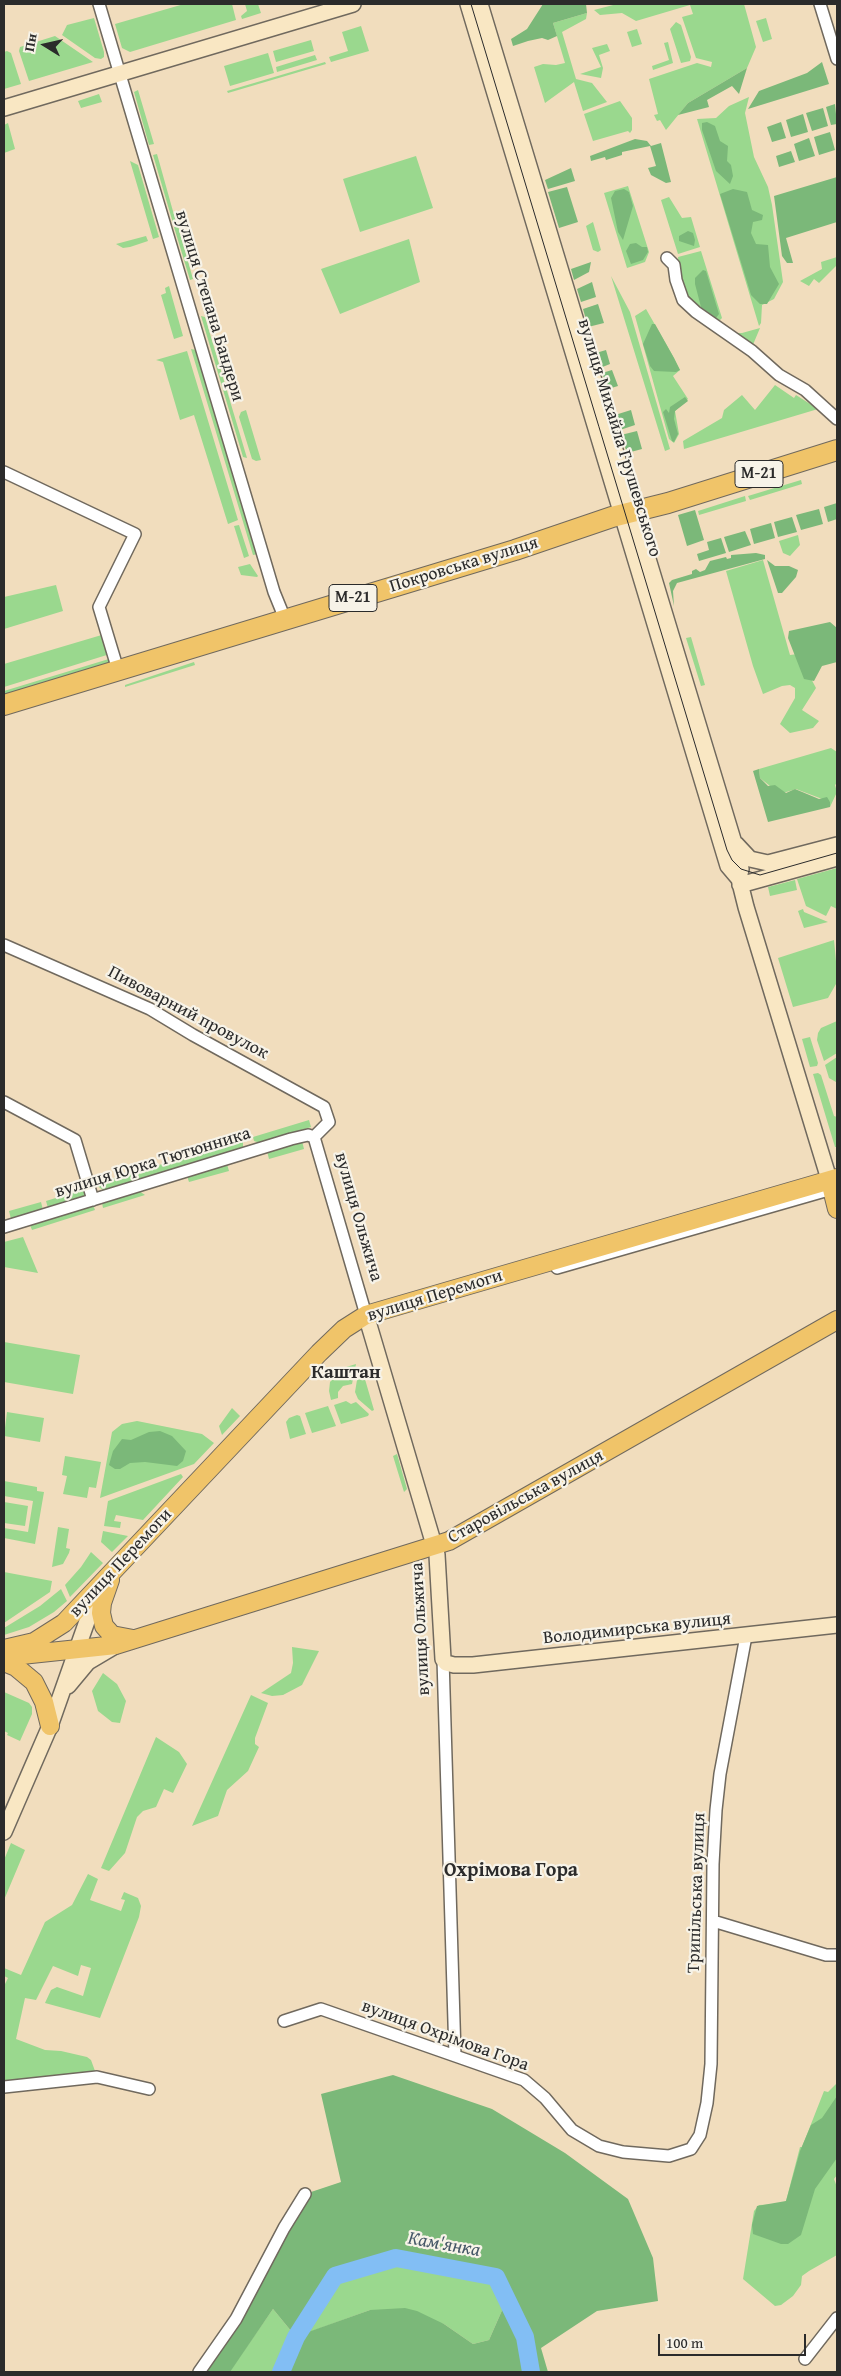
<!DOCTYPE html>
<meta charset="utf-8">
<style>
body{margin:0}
#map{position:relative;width:841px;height:2376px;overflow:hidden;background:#f1ddbd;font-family:"Gentium Book Plus",serif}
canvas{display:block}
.frame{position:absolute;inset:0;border:5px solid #2b2b2b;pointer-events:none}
.north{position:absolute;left:20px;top:20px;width:50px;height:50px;-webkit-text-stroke:4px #f7f3e8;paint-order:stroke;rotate:280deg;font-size:14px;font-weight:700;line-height:20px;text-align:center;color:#2b2b2b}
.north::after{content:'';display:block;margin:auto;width:18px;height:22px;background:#2b2b2b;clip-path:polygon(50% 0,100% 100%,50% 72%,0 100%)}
.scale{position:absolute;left:658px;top:2334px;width:148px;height:22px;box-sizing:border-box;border:2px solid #2b2b2b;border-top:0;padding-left:6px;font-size:15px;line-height:18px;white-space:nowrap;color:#2b2b2b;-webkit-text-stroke:4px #f7f3e8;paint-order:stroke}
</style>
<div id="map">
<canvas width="841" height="2376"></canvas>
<div class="frame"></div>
<div class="north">Пн</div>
<div class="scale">100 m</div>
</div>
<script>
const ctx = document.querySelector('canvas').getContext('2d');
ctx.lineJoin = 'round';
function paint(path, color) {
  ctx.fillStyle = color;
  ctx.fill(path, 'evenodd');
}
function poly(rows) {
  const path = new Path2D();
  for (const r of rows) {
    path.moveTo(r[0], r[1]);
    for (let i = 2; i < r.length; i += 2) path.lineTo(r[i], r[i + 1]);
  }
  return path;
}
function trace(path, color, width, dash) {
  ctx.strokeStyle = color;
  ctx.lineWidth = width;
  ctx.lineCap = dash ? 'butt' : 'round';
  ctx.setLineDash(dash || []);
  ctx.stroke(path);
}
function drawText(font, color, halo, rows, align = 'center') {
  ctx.font = font + ' "Gentium Book Plus",serif';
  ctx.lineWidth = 4.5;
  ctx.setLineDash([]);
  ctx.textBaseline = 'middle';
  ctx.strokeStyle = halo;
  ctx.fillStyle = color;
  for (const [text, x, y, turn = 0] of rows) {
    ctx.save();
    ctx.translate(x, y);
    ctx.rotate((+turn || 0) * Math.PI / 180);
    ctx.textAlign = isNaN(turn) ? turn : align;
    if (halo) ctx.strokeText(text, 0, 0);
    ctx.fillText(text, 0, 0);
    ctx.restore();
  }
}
const green = poly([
 [184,4,232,4,236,20,130,52,122,48,115,24],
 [245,4,258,4,261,13,242,19,241,16,247,11],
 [617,4,744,4,756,47,747,68,688,103,666,130,660,120,657,121,654,115,658,114,649,79,697,63,711,67,712,62,696,58,682,17,693,14,690,5,636,21,622,13,600,15,594,10],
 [587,13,586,19,562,32,576,79,592,83,607,102,583,111,574,82,545,103,534,67,543,64,556,65,565,63,553,23],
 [94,18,104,52,104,57,101,59,95,58,62,35,67,25],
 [766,18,772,39,763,42,756,21],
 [676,22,681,25,691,57,690,61,681,63,670,29],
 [361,26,369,51,331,62,329,57,348,51,342,32],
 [637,29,642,44,632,47,627,32],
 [55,36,93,62,29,81,19,51,20,47],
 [311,40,314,51,276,62,273,51],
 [668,42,673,63,653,70,652,66,669,60,664,43],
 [607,44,610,51,599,55,603,68,601,78,580,74,601,67,592,48],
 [7,51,11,53,21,84,4,89,4,52],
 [268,53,274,73,230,86,224,66],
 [315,55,317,60,277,72,276,67],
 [325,62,326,64,228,93,227,91],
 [138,90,154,144,149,145,134,92],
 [99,94,102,102,81,108,78,101],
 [749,97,745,113,754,157,768,187,772,205,783,282,774,299,762,305,761,323,759,326,697,119,716,118,729,106],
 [620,101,632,118,632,130,630,133,628,131,593,141,584,114],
 [8,123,15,149,4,153,4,125],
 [157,154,176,222,173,223,153,155],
 [416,156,433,208,360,232,343,179],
 [130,161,138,165,159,237,153,239],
 [628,186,649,252,645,262,627,268,604,193],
 [669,197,682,218,691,217,700,247,678,254,661,200],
 [593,222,601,250,598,252,593,250,586,226],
 [178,226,193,279,190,280,174,227],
 [146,236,148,241,130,247,123,248,116,244],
 [409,239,420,282,340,314,321,269],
 [701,251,722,318,718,322,688,300,680,279,678,257],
 [837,257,837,265,819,283,814,279,809,286,800,281,822,269,821,262],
 [611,276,630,312,670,449,665,451],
 [169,286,183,336,174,339,161,295,166,293,165,288],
 [646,309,674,358,680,370,673,376,688,399,675,411,679,434,674,443,669,439,635,316],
 [201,316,205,317,247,458,243,457],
 [760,328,752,347,735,333,742,333],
 [191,349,196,350,258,554,253,555],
 [187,351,238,520,228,524,194,415,180,420,163,362,156,360],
 [775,385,794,398,796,395,818,409,684,449,683,441,722,418,724,410,742,395,755,410],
 [246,410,261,460,256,461,252,459,239,417,241,412],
 [801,480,802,484,750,500,748,496],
 [745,496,746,501,699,515,698,511],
 [239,525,249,556,244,558,234,526],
 [798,535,800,545,790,556,783,553,779,541],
 [763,560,790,655,798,654,816,688,802,710,819,721,813,728,790,733,780,724,795,698,795,688,790,685,782,686,763,694,753,666,726,571],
 [250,564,258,576,257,577,241,575,238,567],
 [56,585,63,611,4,629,4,597],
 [105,634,110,654,4,687,4,664],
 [691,637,705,685,701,686,686,638],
 [112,658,113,662,4,696,4,691],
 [194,662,195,665,125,687,125,685],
 [831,748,837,752,837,783,835,785,837,792,830,807,830,802,796,789,780,794,760,778,759,769],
 [837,868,837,909,831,906,826,916,806,906,797,879],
 [795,880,797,890,770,896,768,887],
 [803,909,804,912,828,922,804,928,798,911],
 [834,940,837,972,836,984,828,998,793,1007,778,958],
 [837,1021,837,1053,824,1061,817,1040,818,1033,821,1028],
 [810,1037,818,1063,817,1066,810,1067,802,1039],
 [837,1057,837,1082,836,1082,829,1078,825,1065],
 [818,1073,821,1075,834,1116,837,1117,837,1147,835,1147,813,1074],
 [309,1120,311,1127,308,1128,260,1143,254,1141,253,1137],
 [243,1140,243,1148,104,1191,95,1184],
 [302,1141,304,1149,269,1159,267,1151],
 [227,1164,229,1171,189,1182,187,1176],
 [85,1189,87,1196,48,1208,46,1201],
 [139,1191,145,1195,103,1208,102,1203],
 [41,1202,43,1210,11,1219,9,1211],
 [93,1205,95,1210,32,1230,30,1225],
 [23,1237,38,1273,4,1267,4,1242],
 [4,1342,80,1355,73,1394,4,1382],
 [356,1364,352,1384,343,1386,338,1392,338,1398,331,1400,329,1391,330,1382,343,1368],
 [359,1368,362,1369,374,1410,372,1411,358,1399,355,1392],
 [346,1401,351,1404,356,1402,369,1414,368,1416,341,1424,334,1405],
 [328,1406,336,1426,312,1433,305,1413],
 [232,1408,240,1416,222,1435,219,1426],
 [7,1412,44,1418,40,1442,4,1436],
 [297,1415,300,1416,306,1434,290,1439,286,1422,289,1418],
 [137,1421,202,1434,214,1443,194,1464,100,1498,112,1432,122,1424],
 [397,1454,407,1489,404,1492,393,1456],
 [65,1456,101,1462,96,1488,89,1487,87,1498,63,1494,67,1476,62,1475],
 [181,1474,183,1477,143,1520,116,1515,114,1521,121,1522,120,1528,104,1526,108,1501],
 [4,1481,37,1487,37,1491,44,1492,35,1544,4,1538,4,1528,28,1532,33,1501,4,1496],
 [4,1502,28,1506,25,1526,4,1523],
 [58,1527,69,1529,66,1548,70,1549,69,1553,63,1564,52,1567],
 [103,1531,128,1536,112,1552,101,1542],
 [91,1552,103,1563,70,1597,65,1585,81,1567],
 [4,1572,52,1581,50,1592,4,1623],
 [61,1589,67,1601,54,1612,29,1627,4,1635,4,1628,40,1606],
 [292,1647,319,1651,302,1685,283,1695,272,1696,261,1693,291,1673,293,1663],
 [103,1673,117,1684,126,1701,120,1723,112,1722,98,1711,92,1691],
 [4,1692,29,1703,32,1707,32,1714,20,1741,7,1735,8,1733,4,1731],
 [251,1695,268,1703,255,1738,255,1744,259,1747,248,1771,227,1790,218,1816,192,1826],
 [156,1737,179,1752,187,1764,173,1793,164,1789,156,1807,143,1811,137,1817,125,1853,109,1871,101,1868],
 [11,1843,25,1850,4,1900,4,1860],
 [88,1874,98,1879,90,1900,121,1911,125,1900,121,1899,124,1892,138,1898,141,1906,139,1917,100,2018,45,2003,51,1990,57,1987,83,1996,91,1968,81,1965,78,1976,53,1966,36,2000,25,1998,16,2039,45,2050,61,2051,87,2057,91,2060,95,2071,4,2083,4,1986,8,1978,4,1976,4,1968,21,1975,45,1922,72,1905],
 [837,2083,837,2175,834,2179,837,2187,837,2255,809,2271,802,2276,801,2285,793,2296,781,2305,775,2306,743,2279,754,2211,759,2205,781,2204,786,2201,800,2147,802,2147,824,2091,828,2092],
 [396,2258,496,2277,507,2299,489,2340,473,2344,444,2324,370,2310,296,2337,281,2372,229,2372,273,2309,296,2337,335,2276]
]);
const forest = poly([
 [543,4,586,4,587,13,553,23,557,36,548,40,542,38,528,41,513,46,511,39,527,29],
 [822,62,829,84,748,109,759,91,807,73],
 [747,68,739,94,732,86,707,100,709,107,678,115,688,103],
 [835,104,837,124,831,125,826,107],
 [823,108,828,126,812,131,806,113],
 [803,114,808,132,791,137,786,120],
 [707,122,715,126,720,141,728,146,727,161,731,165,733,176,730,184,716,171,702,130,702,123],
 [781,122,786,138,772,142,767,127],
 [830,132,835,150,819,155,814,137],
 [809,138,815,156,799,161,794,144],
 [635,139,647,141,651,146,661,143,671,182,666,183,651,175,648,168,656,166,650,146,622,152,622,155,606,160,605,157,591,161,590,156],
 [791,151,795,162,779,167,776,156],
 [571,168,575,181,548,189,545,180],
 [837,177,837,222,786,238,793,263,787,263,782,256,774,196],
 [567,187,578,222,559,228,548,192],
 [624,189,629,192,633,206,623,240,618,232,611,198,615,191],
 [733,189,747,192,752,210,763,215,762,220,753,222,751,233,756,244,768,245,770,267,779,284,767,304,760,304,751,295,720,194],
 [688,231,693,233,695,240,694,246,679,241,679,236],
 [636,243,642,247,647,247,648,252,643,260,631,264,626,251,630,244],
 [591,262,589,272,574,280,571,269],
 [703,270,706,271,719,314,716,318,701,307,695,284,695,278],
 [592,282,596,297,581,302,577,289],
 [598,304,604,323,588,327,583,309],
 [652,324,655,324,674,358,680,370,676,372,654,371,650,366,643,344],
 [606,350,610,364,600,368,596,353],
 [612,370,618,386,608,389,602,373],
 [685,397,688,401,675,411,674,419,678,434,674,442,672,441,663,412,666,409,669,413,670,407],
 [631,410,635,425,620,430,615,415],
 [637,431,642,449,627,453,621,435],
 [837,503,837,519,828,522,824,507],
 [819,509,823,524,801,530,796,515],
 [695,510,704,540,687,546,678,515],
 [792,517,797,532,778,537,774,522],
 [771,523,775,538,754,544,750,529],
 [745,531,751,545,729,552,724,537],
 [721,538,726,553,699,561,697,554,709,550,707,542],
 [756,553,765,555,765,559,677,583,673,591,674,606,669,583,672,580,692,574,692,571,696,569,700,572,705,570,710,561,726,557,727,559,731,558,731,555],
 [767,560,775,566,789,566,798,570,796,577,782,593,778,593],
 [830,622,837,628,837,662,822,666,814,681,804,679,788,638,789,631],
 [759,769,760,778,768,786,775,785,786,793,795,789,819,799,827,797,830,802,830,807,768,822,753,771],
 [160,1431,172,1436,186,1451,183,1461,177,1466,145,1462,130,1463,120,1469,115,1469,109,1465,113,1451,122,1439,131,1440,149,1432],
 [393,2075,492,2109,565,2153,628,2199,653,2258,658,2301,597,2311,541,2348,548,2372,281,2372,296,2337,273,2309,230,2372,199,2372,305,2194,341,2182,321,2094],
 [396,2258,496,2277,507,2299,489,2340,473,2344,444,2324,417,2311,405,2308,370,2310,297,2336,335,2276],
 [837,2096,837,2158,815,2189,801,2235,788,2244,781,2244,753,2234,752,2225,757,2206,786,2201,800,2151,811,2125,822,2118]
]);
const river = poly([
 [281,2372,296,2337,335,2276,396,2258,496,2277,525,2337,531,2372]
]);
const street = poly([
 [99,4,274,592,285,619],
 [820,4,837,59],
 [667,258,674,265,676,280,683,300,696,312,752,351,779,375,805,390,837,419],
 [4,472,135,534,99,607,118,670],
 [4,945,150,1009,193,1035,324,1107,329,1122,314,1137],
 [4,1102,75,1140,93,1200],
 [314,1137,366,1315],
 [4,1227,291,1139,308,1135,314,1137],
 [557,1268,832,1189],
 [443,1659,455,2055],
 [713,1921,826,1955,837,1955],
 [284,2021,321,2009,524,2080,545,2098,572,2130,599,2146,623,2152,669,2156,691,2149,700,2135,707,2103,711,2064,713,1864,716,1810,720,1774,746,1636],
 [4,2087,97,2077,149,2089],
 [805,2359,837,2318],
 [199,2372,236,2319,284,2228,305,2194]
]);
const secondary = poly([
 [468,4,728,866,739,879],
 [480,4,734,843,741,869,739,879,746,907,832,1189],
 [4,108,353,4],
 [736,844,750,859,768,863,837,845],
 [740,885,837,858],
 [366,1315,437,1555,443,1659,446,1663,454,1665,473,1665,837,1625],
 [68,1686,88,1662,115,1646],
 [4,1832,50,1726,92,1607,102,1588]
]);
const primary = poly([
 [837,1186,832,1189,837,1209],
 [110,1580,102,1603,101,1613,104,1626,112,1635,133,1639],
 [4,1649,34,1642,64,1623,319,1353,344,1329,366,1315,837,1178],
 [12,1656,116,1645,449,1541,837,1320],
 [4,1662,16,1667,34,1682,44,1702,50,1726]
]);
const highway = poly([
 [4,705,515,550,612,517,668,503,837,450]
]);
const tram = poly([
 [471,4,727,850,732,860,741,869,760,875,837,853]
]);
const shields = [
 [759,474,48],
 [353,598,48]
];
const shieldNames = [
 ["М-21",759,474],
 ["М-21",353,598]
];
const streetNames = [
 ["вулиця Степана Бандери",209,306,73],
 ["вулиця Михайла Грушевського",619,438,73],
 ["Покровська вулиця",464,565,-17],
 ["Пивоварний провулок",188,1013,28],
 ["вулиця Юрка Тютюнника",153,1163,-17],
 ["вулиця Ольжича",358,1217,74],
 ["вулиця Перемоги",435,1296,-17],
 ["Старовільська вулиця",526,1497,-29],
 ["вулиця Перемоги",121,1563,-47],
 ["вулиця Ольжича",421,1629,-93],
 ["Володимирська вулиця",637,1629,-6],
 ["Трипільська вулиця",697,1893,-88],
 ["вулиця Охрімова Гора",445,2036,20]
];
const neighbourhoodNames = [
 ["Каштан",346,1373]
];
const waterNames = [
 ["Кам'янка",444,2245,10]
];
const quarterNames = [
 ["Охрімова Гора",511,1871]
];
paint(green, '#9ad88e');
paint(forest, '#7bb879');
trace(river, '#82bef4', 18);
trace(street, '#70695e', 14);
trace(secondary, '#70695e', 18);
trace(primary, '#70695e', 20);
trace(highway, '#70695e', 22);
trace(street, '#fff', 11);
trace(secondary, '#f9e7c3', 15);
trace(primary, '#f0c469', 18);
trace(highway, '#f0c469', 20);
trace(tram, '#2b2b2b', 1);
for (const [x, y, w] of shields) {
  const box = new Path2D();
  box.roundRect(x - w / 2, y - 13.5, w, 27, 4);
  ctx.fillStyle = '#f7f3e8';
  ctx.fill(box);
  trace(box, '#2b2b2b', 1);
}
drawText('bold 16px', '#2b2b2b', null, shieldNames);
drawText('18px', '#2b2b2b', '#f7f3e8', streetNames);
drawText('bold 19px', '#2b2b2b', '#f7f3e8', neighbourhoodNames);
drawText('italic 19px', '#455767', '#f7f3e8', waterNames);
drawText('bold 20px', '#2b2b2b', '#f7f3e8', quarterNames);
</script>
